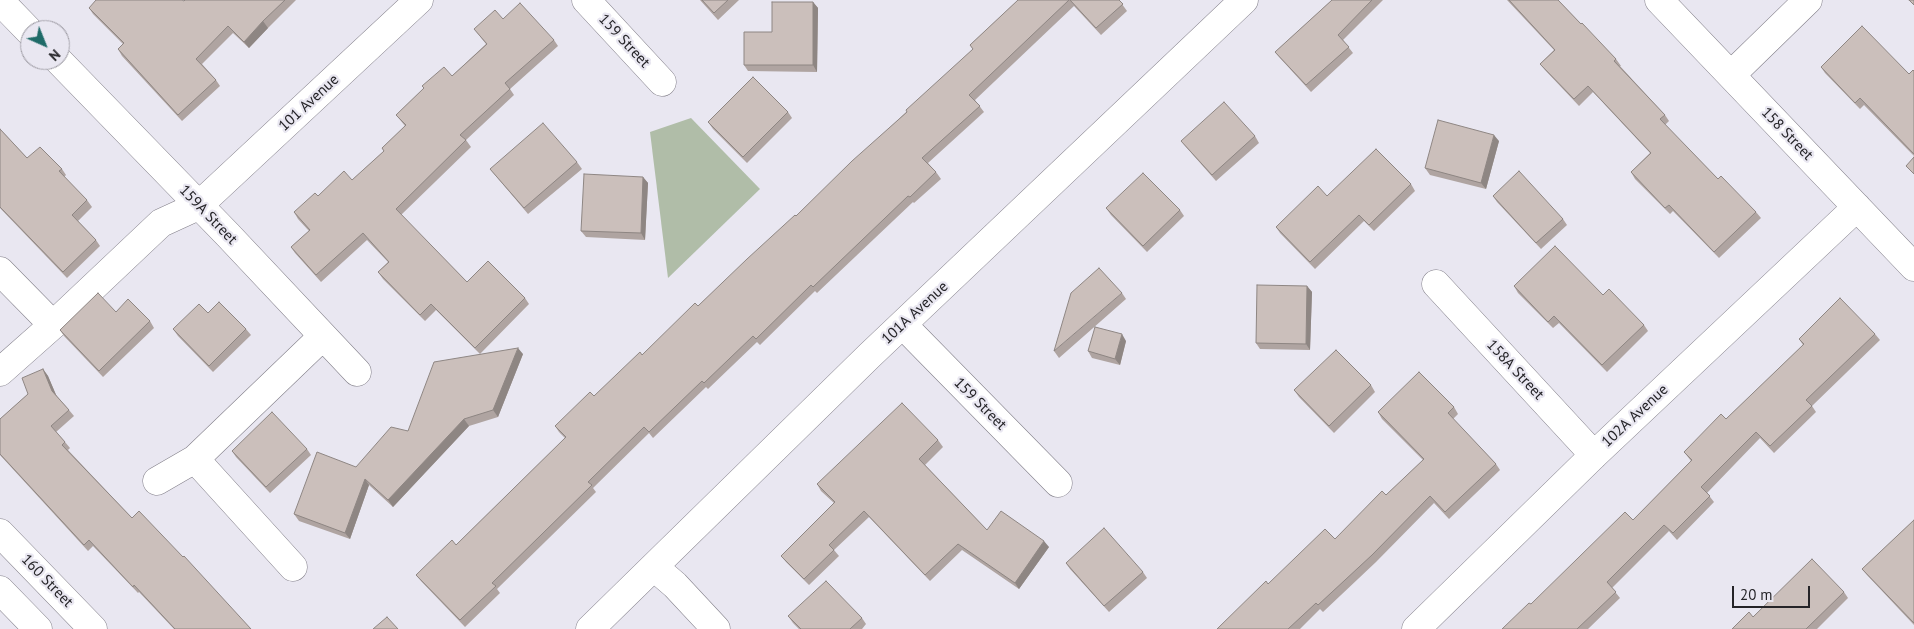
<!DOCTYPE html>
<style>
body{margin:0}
#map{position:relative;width:1914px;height:629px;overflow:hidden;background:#e9e7f1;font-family:"PT Sans",sans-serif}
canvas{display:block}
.north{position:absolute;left:20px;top:20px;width:50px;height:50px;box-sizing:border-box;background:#e9e7f1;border:1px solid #9b99a1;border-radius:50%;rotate:136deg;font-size:14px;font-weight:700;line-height:20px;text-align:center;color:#252428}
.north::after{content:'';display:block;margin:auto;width:18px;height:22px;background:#1f6b68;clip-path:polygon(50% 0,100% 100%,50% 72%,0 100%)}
.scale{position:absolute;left:1732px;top:586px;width:78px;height:22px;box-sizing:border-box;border:2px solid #252428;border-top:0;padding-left:6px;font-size:15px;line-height:18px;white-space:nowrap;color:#252428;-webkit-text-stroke:4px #e9e7f1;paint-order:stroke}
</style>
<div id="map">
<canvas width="1914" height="629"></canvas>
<div class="north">N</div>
<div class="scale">20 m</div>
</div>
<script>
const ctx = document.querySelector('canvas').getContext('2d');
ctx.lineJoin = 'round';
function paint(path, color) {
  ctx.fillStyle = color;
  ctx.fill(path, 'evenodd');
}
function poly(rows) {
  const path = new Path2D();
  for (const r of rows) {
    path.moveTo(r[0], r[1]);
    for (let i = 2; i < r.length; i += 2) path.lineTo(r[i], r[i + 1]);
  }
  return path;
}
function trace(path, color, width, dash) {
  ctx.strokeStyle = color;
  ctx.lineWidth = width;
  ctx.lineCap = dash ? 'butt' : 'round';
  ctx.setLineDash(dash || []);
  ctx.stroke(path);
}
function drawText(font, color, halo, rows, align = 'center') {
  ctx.font = font + ' "PT Sans",sans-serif';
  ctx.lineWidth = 4.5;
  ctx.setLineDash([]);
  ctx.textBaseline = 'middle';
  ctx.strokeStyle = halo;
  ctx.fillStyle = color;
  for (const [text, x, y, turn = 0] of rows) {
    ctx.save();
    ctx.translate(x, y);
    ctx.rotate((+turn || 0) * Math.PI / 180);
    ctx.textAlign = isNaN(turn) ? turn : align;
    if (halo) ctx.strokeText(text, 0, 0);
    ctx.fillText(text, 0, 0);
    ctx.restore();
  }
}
const green = poly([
 [691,118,760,189,668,278,650,132]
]);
const minor = poly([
 [586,0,662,82],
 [1659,0,1914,267],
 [0,1,30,32],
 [58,60,228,235,357,372],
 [1731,75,1808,0],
 [0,271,53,325],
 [1436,284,1594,455],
 [903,325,1058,483],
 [0,372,53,325,161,223,198,206,419,0],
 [157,481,195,459],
 [293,567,195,459,323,336],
 [654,567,675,585,716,629],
 [590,629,869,356,1244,0],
 [1416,629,1594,455,1857,207]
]);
const major = poly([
 [0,533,93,629],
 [0,590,38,629]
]);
const wall = poly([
 [185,0,296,0,268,28,249,48,233,33,202,64,216,80,220,86,182,121,122,56,118,49,123,44,93,14,89,8,184,1],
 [700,0,739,0,718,20],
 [1018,0,1119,0,1127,11,1101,35,1074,6,975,100,984,112,928,163,936,172,941,179,914,203,913,202,817,293,815,291,760,345,757,342,708,389,706,387,653,438,649,433,593,488,596,492,497,589,500,593,465,627,421,581,416,575,456,545,565,438,559,432,555,426,594,396,642,355,698,306,796,216,973,49,970,45],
 [1332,0,1383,0,1343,40,1353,53,1311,92,1280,58,1275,52],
 [1507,0,1558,0,1581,24,1616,59,1621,66,1620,66,1665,115,1669,121,1665,125,1718,179,1756,212,1761,218,1719,258,1673,211,1670,214,1635,179,1631,172,1650,153,1593,92,1579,106,1545,70,1540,64,1554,50],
 [813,2,818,8,817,72,748,71,744,65],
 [503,19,554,40,558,46,510,89,514,95,466,140,471,147,401,215,467,282,525,298,529,304,480,354,523,354,498,417,469,426,393,507,369,485,350,539,299,521,294,514,356,467,408,431,480,354,436,310,425,321,383,279,378,272,388,262,367,240,321,282,295,253,291,247,309,231,298,219,294,212,318,196,352,180,384,151,382,148,405,126,396,115,424,88,452,76,486,44,474,29],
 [1821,67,1909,74,1914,71,1914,156,1864,105,1860,109,1825,73],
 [788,112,792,118,747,163,713,129,708,122],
 [0,129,27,158,62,169,66,175,64,177,87,200,92,207,78,221,96,240,100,246,67,278,0,208],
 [1255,136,1259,143,1216,181,1186,147,1181,141],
 [1499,141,1486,189,1430,175,1425,168],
 [577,162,582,169,528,214,495,175,490,169],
 [643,177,648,183,645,240,586,237,581,231],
 [1411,184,1415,191,1374,231,1364,221,1315,269,1280,233,1276,227,1327,196],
 [1493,196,1563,219,1567,225,1541,249,1497,202],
 [1106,208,1180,210,1184,216,1147,252,1111,215],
 [1307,286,1312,292,1310,350,1260,349,1256,343],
 [1514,286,1603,295,1644,325,1648,331,1607,372,1559,323,1553,328,1518,293],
 [1122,293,1126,299,1059,358,1054,351],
 [116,312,150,321,154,328,103,377,64,336,60,330],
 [208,313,246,329,251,335,213,372,178,336,173,329],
 [1875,334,1880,340,1812,406,1816,412,1774,453,1760,438,1707,493,1714,502,1677,540,1669,531,1612,588,1620,598,1588,629,1502,629,1633,520,1691,461,1684,452,1726,419,1803,345,1799,339],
 [1126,341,1120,365,1092,358,1088,351],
 [43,369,48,376,56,395,69,410,74,416,56,432,65,442,70,448,68,450,132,518,251,629,174,629,139,592,138,593,93,546,88,551,0,455,0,419,28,394],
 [1371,385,1375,392,1334,433,1299,397,1294,390],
 [1454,407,1458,414,1453,419,1496,464,1500,470,1449,519,1434,503,1376,562,1323,612,1320,609,1300,629,1217,629,1268,584,1335,539,1386,495,1423,460,1382,419,1378,412],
 [938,440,943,447,925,465,987,530,1049,547,1019,589,962,550,930,581,869,517,834,550,839,556,809,585,786,562,781,556,834,503,821,491,817,484],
 [307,449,311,455,270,493,236,457,232,451],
 [1914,520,1914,625,1867,575,1862,569],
 [1066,563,1143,572,1147,578,1109,612,1070,569],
 [1844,592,1848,598,1817,629,1732,629,1753,617],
 [788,616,862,618,866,624,862,629,799,629,793,623]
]);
const shadedWall = poly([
 [813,2,818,8,817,72,813,65],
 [263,21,268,28,249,48,244,42],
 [1494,135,1499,141,1486,189,1481,183],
 [643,177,648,183,645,240,641,233],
 [1307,286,1312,292,1310,350,1306,344],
 [1122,334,1126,341,1120,365,1115,359],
 [518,348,523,354,498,417,493,410],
 [43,369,48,376,57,397,52,391],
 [464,419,469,426,393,507,388,500],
 [365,479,369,485,350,539,345,533],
 [1044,541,1049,547,1019,589,1015,583]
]);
const building = poly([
 [96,0,182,0,184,1,185,0,285,0,263,21,244,42,228,26,196,59,216,80,178,115,118,49,124,43,89,8,96,0],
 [702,0,728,0,714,13,702,0],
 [1018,0,1069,0,969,95,980,106,922,158,936,172,910,197,908,196,813,287,811,285,756,339,753,336,704,383,702,381,649,432,644,427,588,482,592,485,492,583,496,586,460,620,416,575,452,540,456,545,566,437,555,426,590,392,594,396,640,352,642,355,695,303,698,306,747,259,795,215,796,216,852,161,907,112,906,110,973,49,970,45,1018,0],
 [1070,0,1119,0,1123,4,1096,28,1070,0],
 [1332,0,1372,0,1338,35,1349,47,1306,85,1275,52,1332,0],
 [1509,0,1558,0,1581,24,1582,23,1616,59,1614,61,1665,115,1660,119,1718,179,1721,176,1756,212,1714,252,1669,205,1665,208,1631,172,1651,153,1588,86,1574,99,1540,64,1555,50,1509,0],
 [1909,0,1914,0,1914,5,1909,0],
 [772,2,813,2,813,65,744,65,744,32,772,32,772,2],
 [520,3,554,40,505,83,510,89,460,135,466,140,396,209,467,282,488,261,525,298,475,348,431,304,420,315,378,272,389,262,363,233,316,275,291,247,310,230,294,212,315,193,318,196,344,171,352,180,384,151,382,148,406,125,396,115,424,88,422,86,444,67,452,76,487,44,474,29,495,10,503,19,520,3],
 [1862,26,1909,74,1913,70,1914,71,1914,154,1860,98,1855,103,1821,67,1862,26],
 [753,77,788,112,743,157,708,122,753,77],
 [1224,102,1255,136,1212,175,1181,141,1224,102],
 [1438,120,1494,135,1481,183,1425,168,1438,120],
 [543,123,577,162,524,208,490,169,543,123],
 [0,129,27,158,40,147,62,169,59,171,87,200,72,215,96,240,63,272,0,207,0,129],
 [1376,149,1411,184,1369,225,1359,215,1310,262,1276,227,1318,186,1327,196,1376,149],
 [1914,157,1914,174,1906,166,1914,157],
 [1519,171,1563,219,1536,243,1493,196,1519,171],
 [1143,173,1180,210,1143,246,1106,208,1143,173],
 [584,174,643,177,641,233,581,231,584,174],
 [1555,246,1603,295,1609,289,1644,325,1602,365,1554,316,1548,322,1514,286,1555,246],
 [1099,268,1122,293,1054,351,1071,293,1099,268],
 [1257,285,1307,286,1306,344,1256,343,1257,285],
 [98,293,116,312,128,299,150,321,99,371,60,330,98,293],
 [1840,298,1875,334,1806,400,1812,406,1770,446,1756,432,1701,487,1710,496,1673,533,1664,525,1607,582,1616,592,1577,629,1502,629,1529,603,1531,604,1625,512,1633,520,1692,460,1684,452,1721,414,1726,419,1804,344,1799,339,1840,298],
 [219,302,246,329,209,366,173,329,199,304,208,313,219,302],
 [1095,327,1122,334,1115,359,1088,351,1095,327],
 [518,348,493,410,464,419,388,500,365,479,345,533,294,514,317,452,356,467,391,427,408,431,434,362,518,348],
 [1336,350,1371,385,1329,426,1294,390,1336,350],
 [43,369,52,391,69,410,51,426,65,442,62,445,132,518,139,511,183,557,184,556,251,629,175,629,134,585,133,587,89,540,84,545,0,454,0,419,28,394,22,378,43,369],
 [1419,372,1454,407,1448,413,1496,464,1445,512,1430,496,1372,555,1318,605,1316,603,1288,629,1217,629,1266,581,1268,584,1325,529,1335,539,1382,491,1386,495,1424,459,1378,412,1419,372],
 [902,403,938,440,919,459,987,530,1001,511,1044,541,1015,583,958,544,925,575,864,511,829,545,834,550,804,579,781,556,835,502,817,484,902,403],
 [272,412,307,449,266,487,232,451,272,412],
 [1914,520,1914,623,1862,569,1914,520],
 [1104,528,1143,572,1104,606,1066,563,1104,528],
 [1812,559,1844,592,1806,629,1732,629,1749,612,1753,617,1812,559],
 [826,581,862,618,850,629,801,629,788,616,826,581],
 [387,617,398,629,373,629,387,617]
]);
const streetNames = [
 ["159 Street",624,41,47],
 ["101 Avenue",309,103,-43],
 ["158 Street",1787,134,46],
 ["159A Street",208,215,46],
 ["101A Avenue",915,313,-43],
 ["158A Street",1515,370,47],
 ["159 Street",980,404,45],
 ["102A Avenue",1635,416,-43],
 ["160 Street",47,581,46]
];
paint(green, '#b0bda8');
trace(minor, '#817e88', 29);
trace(major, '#817e88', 29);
trace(minor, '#fff', 28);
trace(major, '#fff', 28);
paint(wall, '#afa4a1');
paint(shadedWall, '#8e8683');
paint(building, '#cbbfbb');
trace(building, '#8e8683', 1);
drawText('15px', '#252428', '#e9e7f1', streetNames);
</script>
